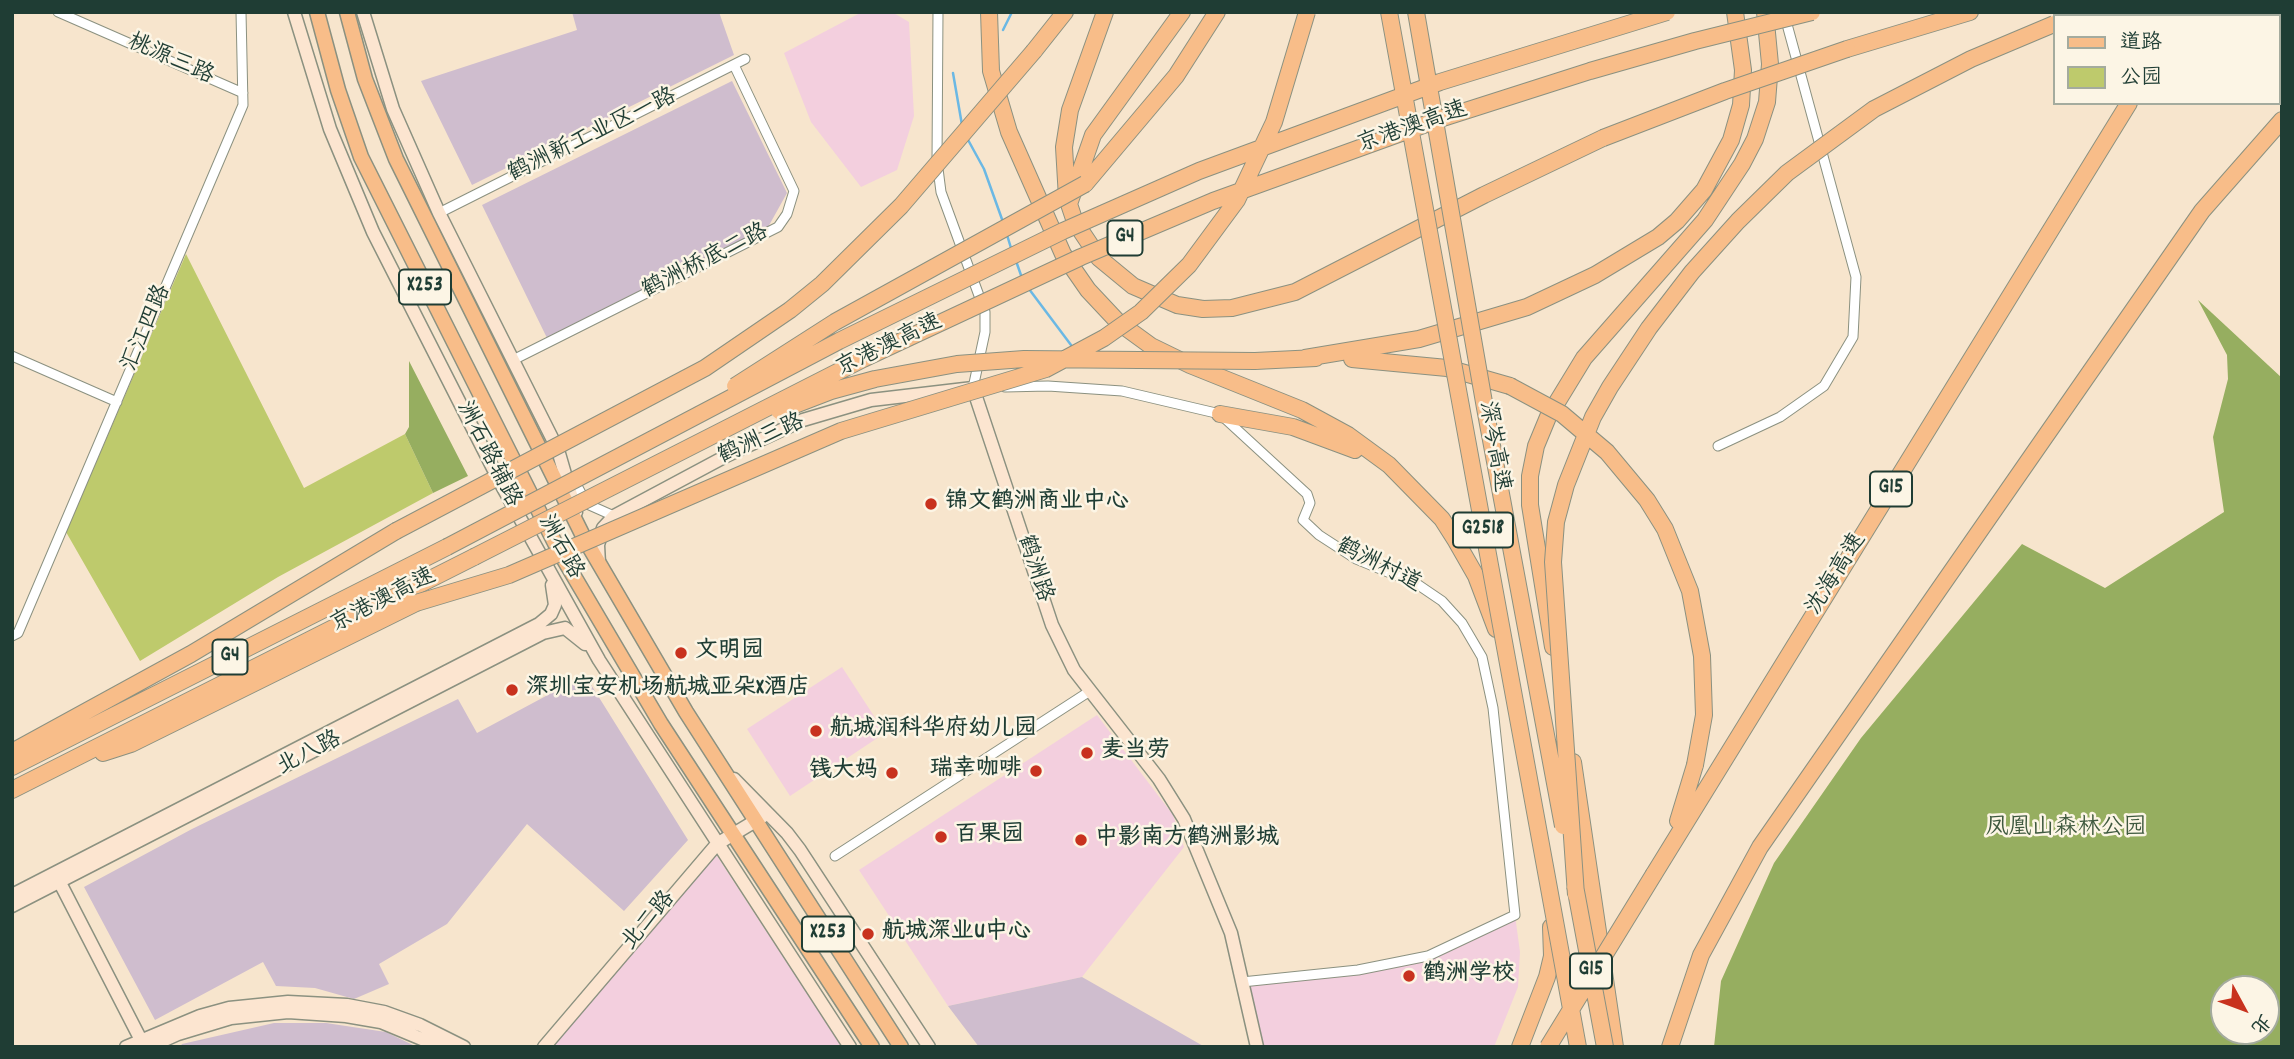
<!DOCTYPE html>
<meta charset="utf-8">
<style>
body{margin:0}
#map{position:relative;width:2294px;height:1059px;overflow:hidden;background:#f7e5cd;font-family:Dekko,"LXGW WenKai TC",sans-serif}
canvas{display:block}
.frame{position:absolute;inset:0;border:14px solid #1f3d34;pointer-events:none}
.legend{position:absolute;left:2053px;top:14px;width:228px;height:91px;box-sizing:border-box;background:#fcf5e5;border:2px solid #a4ab9e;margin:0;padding:9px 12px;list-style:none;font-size:21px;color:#1f3d34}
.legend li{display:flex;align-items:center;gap:14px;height:35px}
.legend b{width:35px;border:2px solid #a4ab9e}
.north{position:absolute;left:2210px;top:975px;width:70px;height:70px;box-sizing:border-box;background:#fcf5e5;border:2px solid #a4ab9e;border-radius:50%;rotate:131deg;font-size:19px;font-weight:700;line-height:28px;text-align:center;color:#1f3d34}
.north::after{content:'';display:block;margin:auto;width:24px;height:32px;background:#c8321e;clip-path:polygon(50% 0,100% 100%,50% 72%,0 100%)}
</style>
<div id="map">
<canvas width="2294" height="1059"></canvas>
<div class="frame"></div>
<ul class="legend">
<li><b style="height:9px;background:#f8bd89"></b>道路</li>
<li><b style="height:19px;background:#beca6c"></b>公园</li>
</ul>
<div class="north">北</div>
</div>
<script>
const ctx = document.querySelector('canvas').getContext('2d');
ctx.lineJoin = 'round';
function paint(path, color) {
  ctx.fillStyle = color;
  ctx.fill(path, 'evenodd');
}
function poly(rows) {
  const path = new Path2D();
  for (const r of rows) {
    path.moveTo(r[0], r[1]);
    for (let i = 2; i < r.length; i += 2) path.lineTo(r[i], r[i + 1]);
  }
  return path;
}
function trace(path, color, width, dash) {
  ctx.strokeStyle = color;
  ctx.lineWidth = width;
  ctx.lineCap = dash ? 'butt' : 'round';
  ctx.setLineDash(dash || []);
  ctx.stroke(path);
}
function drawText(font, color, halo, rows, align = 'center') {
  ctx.font = font + ' Dekko,"LXGW WenKai TC",sans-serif';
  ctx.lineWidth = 5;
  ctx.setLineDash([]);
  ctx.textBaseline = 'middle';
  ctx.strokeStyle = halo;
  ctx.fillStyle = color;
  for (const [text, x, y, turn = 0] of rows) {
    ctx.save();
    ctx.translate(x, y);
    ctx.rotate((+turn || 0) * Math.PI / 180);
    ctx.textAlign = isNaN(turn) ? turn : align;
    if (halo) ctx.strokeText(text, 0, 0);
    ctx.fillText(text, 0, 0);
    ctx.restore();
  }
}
const built = poly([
 [862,12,892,12,909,22,914,116,897,170,861,187,811,122,784,53],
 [842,667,885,733,790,796,747,729],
 [1097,715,1173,815,1184,847,1082,977,948,1006,859,870],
 [715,853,842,1047,550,1047],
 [1515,915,1520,952,1518,987,1494,1047,1257,1047,1242,982,1428,956]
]);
const industrial = poly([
 [572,12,719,12,734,55,472,185,421,81,577,30],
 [732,81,787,193,767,229,547,338,482,205],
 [585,675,688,840,624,911,527,824,447,924,379,964,389,984,354,999,315,988,276,986,263,962,155,1020,84,887,192,829,458,699,477,733],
 [1082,977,1205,1047,979,1047,948,1006],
 [274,1023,326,1023,386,1032,417,1047,180,1047,182,1044]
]);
const green = poly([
 [186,254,304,488,405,434,433,493,278,577,140,661,66,532]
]);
const forest = poly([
 [2198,300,2282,378,2282,1047,1714,1047,1721,981,1774,863,1861,738,2022,544,2105,588,2224,512,2213,437,2228,379,2227,355],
 [2224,989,2266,989,2266,1031,2224,1031],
 [409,361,468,476,433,493,405,434,409,427]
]);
const stream = poly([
 [1003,30,1012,12],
 [953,73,962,125],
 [967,138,984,169,1003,222],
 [1007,235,1011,248],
 [1016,261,1022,278],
 [1029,289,1071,345]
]);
const street = poly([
 [58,12,243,93],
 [938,12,937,161,941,192,985,312,985,332,973,388,977,388],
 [439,213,745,59],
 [12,356,117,402],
 [513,360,778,227,787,214,794,191,735,67],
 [1005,387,1048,386,1122,391,1220,414,1307,494,1310,503,1303,520,1319,535,1356,559,1417,584,1442,601,1462,623,1482,657,1493,708,1515,915,1428,956,1358,970,1242,982],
 [1718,446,1780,417,1824,386,1853,337,1856,277,1785,17],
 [572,477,587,504,614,516],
 [12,636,18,633,243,105,241,12],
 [835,856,1090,691]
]);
const secondary = poly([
 [294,12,330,129,373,232,501,484,599,660,850,1047],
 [363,12,393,109,439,213,558,450,576,512],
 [599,564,598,545,603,528,614,516,728,455,803,420,871,400,973,388,1052,625,1074,670,1159,779,1184,819,1231,933,1257,1047],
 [734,779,787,833,800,850,929,1047],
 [57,877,143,1044],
 [12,895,539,624,551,614,555,605,552,585],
 [12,906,543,633,565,628,585,644],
 [126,1047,200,1016,229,1008,288,1002,347,1005,384,1012,420,1025,464,1047],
 [149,1047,178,1034,231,1018,288,1012,346,1016,381,1022,441,1047],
 [544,1047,717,844,762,817]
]);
const primary = poly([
 [317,12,338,90,361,157,559,551,661,724,872,1047],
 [347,12,365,79,396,159,583,536,686,712,901,1047]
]);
const highway = poly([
 [989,12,991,71,1009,132,1063,254,1088,290,1118,322,1151,346,1190,365,1302,410,1348,435,1389,465,1442,519,1456,541,1476,576,1496,629],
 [1105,12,1070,110,1064,147,1067,198,1075,222,1099,258,1133,286,1177,305,1203,309,1232,308,1295,292,1484,195,1603,138],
 [2078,16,2087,12],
 [2182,16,2185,12],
 [1847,49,1970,12],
 [1034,51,1065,12],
 [1085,184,1176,76,1217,12],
 [1070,201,1093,135,1182,12],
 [1305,358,1419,339,1527,307,1595,275,1658,237,1677,221,1704,190,1731,140,1741,105,1743,70,1735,12],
 [1352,359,1447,368,1510,386],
 [1255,361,1316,358],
 [1220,414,1293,427,1355,450],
 [1553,647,1530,505,1530,476,1536,446,1548,417,1584,358,1705,220,1742,164,1755,139,1767,102,1770,64,1765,12],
 [12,752,191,654,396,531],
 [103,753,131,744,416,603],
 [1573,762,1615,1047],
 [12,767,447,547],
 [12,790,474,557],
 [1678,821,1695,765],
 [1654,874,2129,103],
 [1520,1047,1547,977,1552,956,1551,927],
 [1670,1047,1701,955,1760,847,2202,211,2282,120]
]);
const highwayBridge = poly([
 [1389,12,1578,1047],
 [1416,12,1485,408,1563,826],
 [1603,138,1725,91,1847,49],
 [735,386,835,322,1085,184],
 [1510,386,1562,414,1607,452,1647,500,1665,529,1690,591,1702,656,1704,715,1695,765],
 [779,411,831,391,875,379,957,364,1024,359,1255,361],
 [396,531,705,368,790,310,822,284,901,206,1034,51],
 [447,547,839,341,1063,231,1199,171,1440,82,1667,12],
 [474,557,863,359,1081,257,1213,201,1440,119,1590,71,1695,41,1812,12],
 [416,603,509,575,841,431,1046,369,1104,338,1141,312,1189,265,1237,200,1274,122,1307,12],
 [1575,886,1605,1047],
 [1576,895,1553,562,1556,522,1566,485,1593,417,1610,387,1649,328,1692,272,1738,221,1787,173,1874,109,1971,59,2054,24],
 [1548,1047,1654,874]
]);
const markers = [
 [931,504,7,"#c8321e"],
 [681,653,7,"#c8321e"],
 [512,690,7,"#c8321e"],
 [816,731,7,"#c8321e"],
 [1087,753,7,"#c8321e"],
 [1036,771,7,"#c8321e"],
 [892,773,7,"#c8321e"],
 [941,837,7,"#c8321e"],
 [1081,840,7,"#c8321e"],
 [868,934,7,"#c8321e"],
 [1409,976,7,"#c8321e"]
];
const shields = [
 [1125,238,35],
 [425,287,52],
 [1891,489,42],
 [1483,530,60],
 [230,657,35],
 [828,934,52],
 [1591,971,42]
];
const shieldNames = [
 ["G4",1125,238],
 ["X253",425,287],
 ["G15",1891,489],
 ["G2518",1483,530],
 ["G4",230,657],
 ["X253",828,934],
 ["G15",1591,971]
];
const streetNames = [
 ["桃源三路",170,61,24],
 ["京港澳高速",1413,129,-19],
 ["鹤洲新工业区一路",593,137,-26],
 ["鹤洲桥底二路",706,263,-27],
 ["汇江四路",148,329,-67],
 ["京港澳高速",890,347,-26],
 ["鹤洲三路",762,441,-24],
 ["深岑高速",1492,447,80],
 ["洲石路辅路",487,455,63],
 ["洲石路",559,548,61],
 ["鹤洲村道",1378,567,27],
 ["鹤洲路",1033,569,72],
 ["沈海高速",1838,575,-58],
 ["京港澳高速",384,602,-27],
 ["北八路",310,755,-27],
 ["北二路",650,922,-50]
];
const poiNames = [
 ["锦文鹤洲商业中心",945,504],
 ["文明园",695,653],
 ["深圳宝安机场航城亚朵X酒店",526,690],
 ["航城润科华府幼儿园",830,731],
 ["麦当劳",1101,753],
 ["瑞幸咖啡",1022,771,"right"],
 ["钱大妈",878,773,"right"],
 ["百果园",955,837],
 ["中影南方鹤洲影城",1095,840],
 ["航城深业U中心",882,934],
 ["鹤洲学校",1423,976]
];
const parkNames = [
 ["凤凰山森林公园",2066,830]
];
paint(built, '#f3cfde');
paint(industrial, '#cfbdce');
paint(green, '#beca6c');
paint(forest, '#96ae60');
trace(stream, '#6bb8e4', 2.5);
trace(street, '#8b9180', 11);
trace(secondary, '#8b9180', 15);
trace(primary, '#8b9180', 17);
trace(highway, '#8b9180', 18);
trace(street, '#fff', 9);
trace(secondary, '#fce5d0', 12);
trace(primary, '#f8bd89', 14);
trace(highway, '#f8bd89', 16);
trace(highwayBridge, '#8b9180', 18, []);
trace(highwayBridge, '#f8bd89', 16);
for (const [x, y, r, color] of markers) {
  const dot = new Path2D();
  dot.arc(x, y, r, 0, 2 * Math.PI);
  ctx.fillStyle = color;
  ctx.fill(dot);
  trace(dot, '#fcf5e5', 2.5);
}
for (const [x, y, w] of shields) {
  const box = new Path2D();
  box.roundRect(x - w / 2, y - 17.5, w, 35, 5);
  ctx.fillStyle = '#fcf5e5';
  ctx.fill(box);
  trace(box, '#1f3d34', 2);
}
drawText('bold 21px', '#1f3d34', null, shieldNames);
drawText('23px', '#1f3d34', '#fcf5e5', streetNames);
drawText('bold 23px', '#1f3d34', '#fcf5e5', poiNames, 'left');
drawText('23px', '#3f593f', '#fcf5e5', parkNames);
</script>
